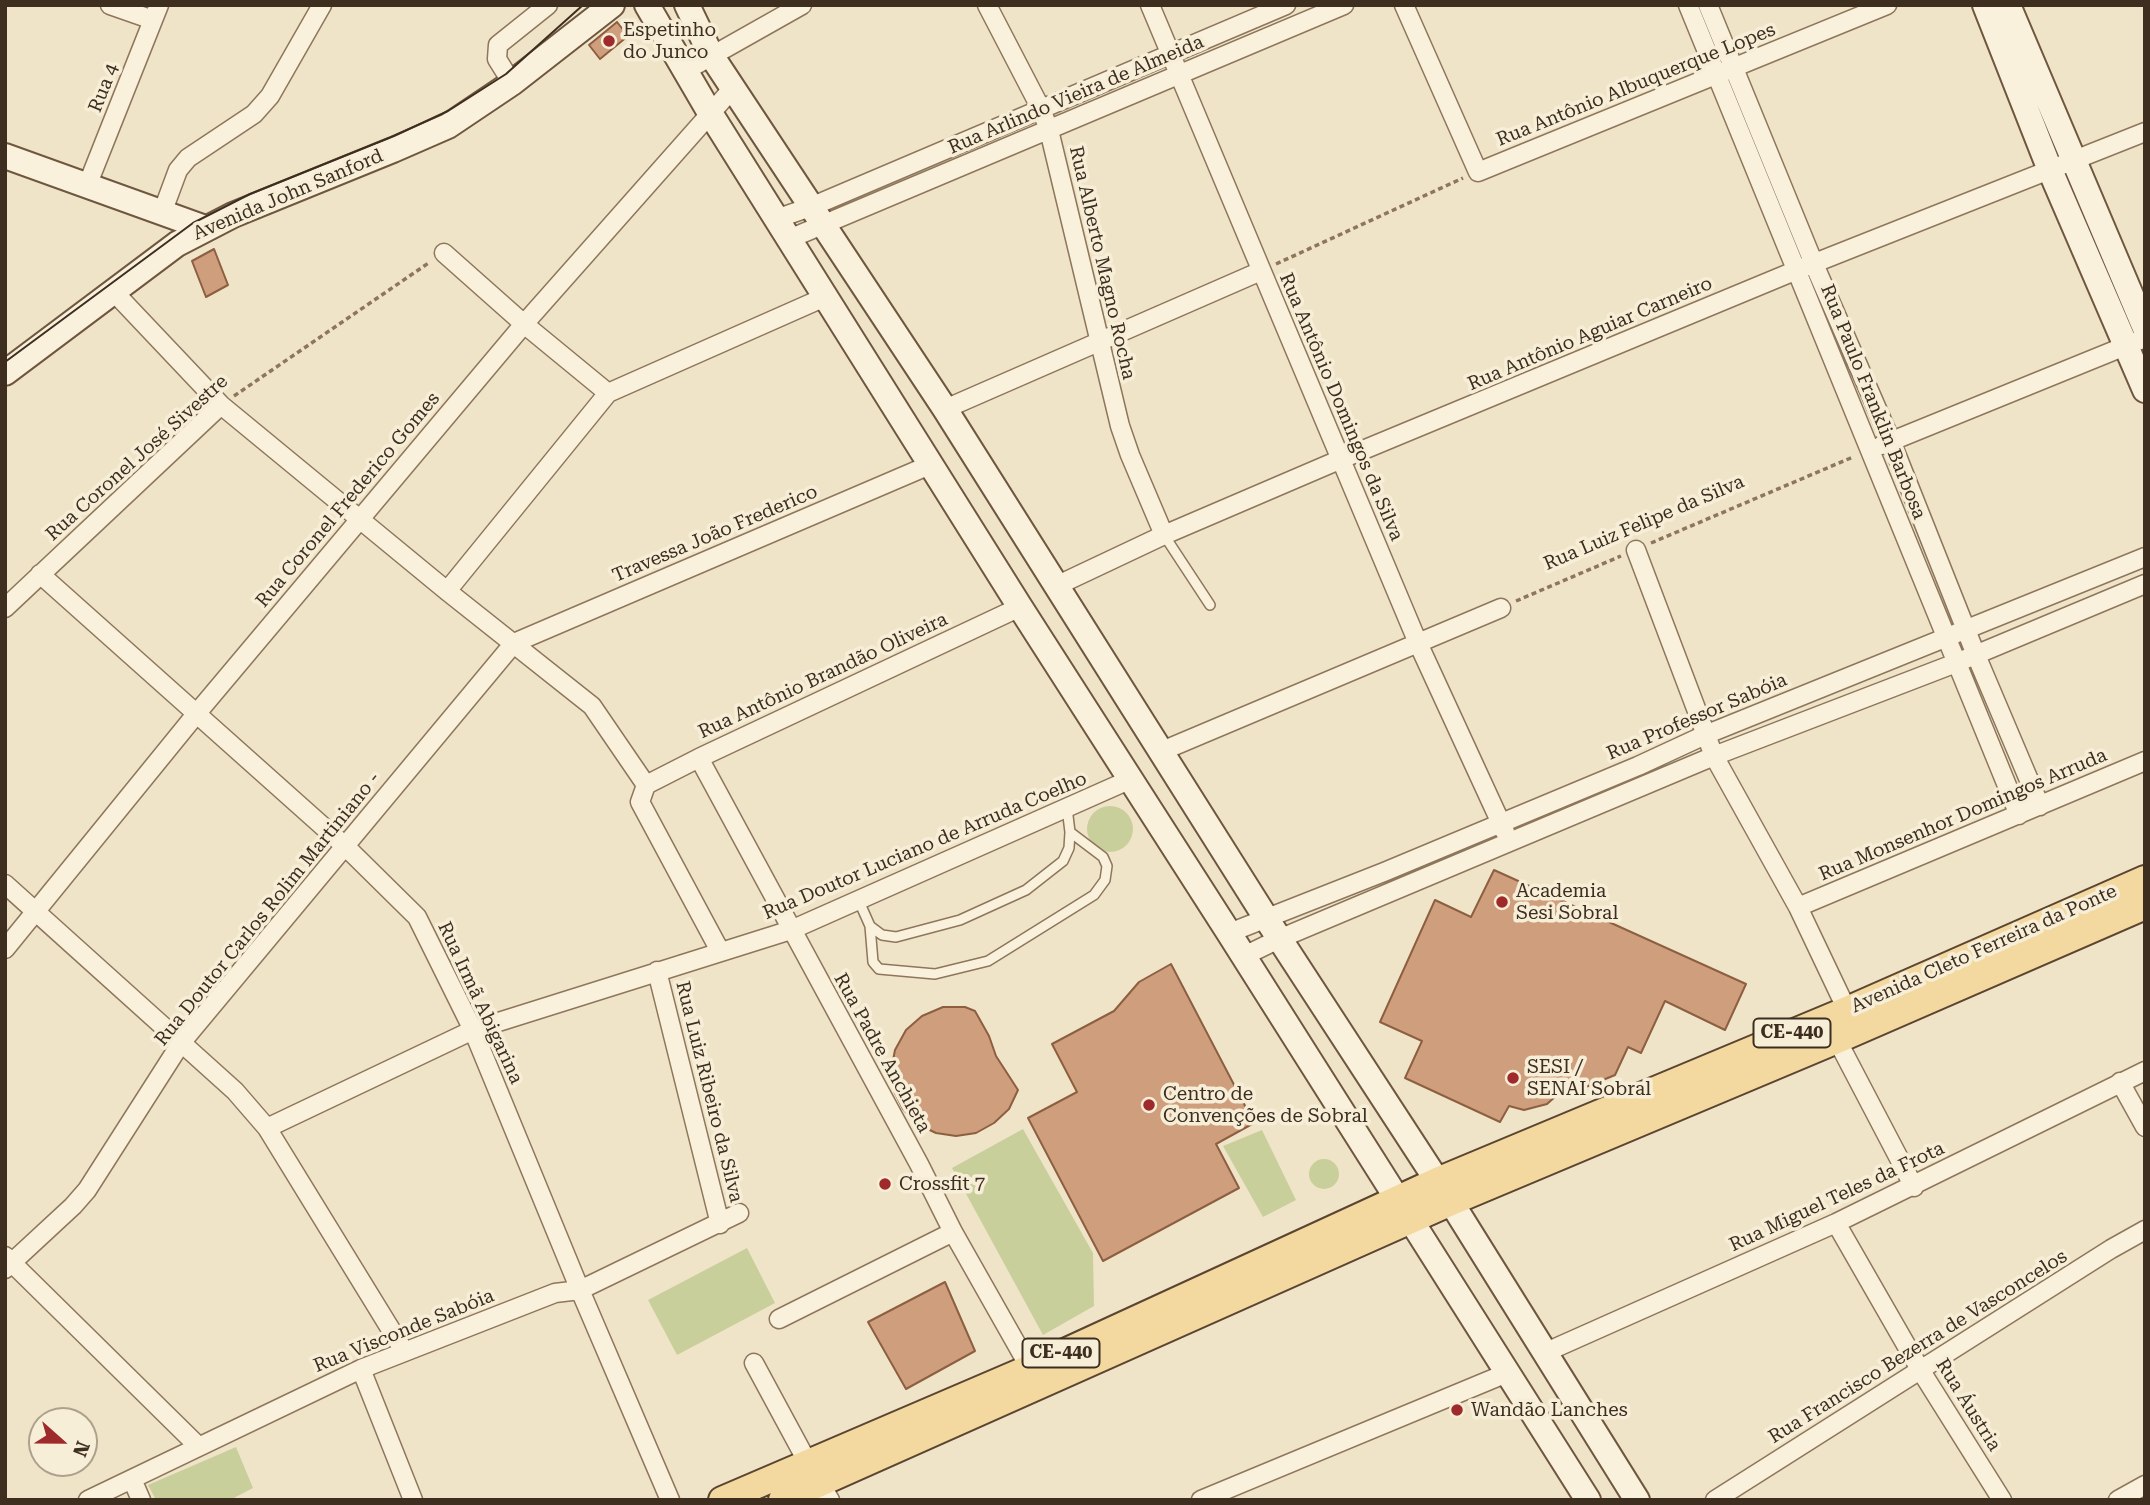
<!DOCTYPE html>
<meta charset="utf-8">
<style>
body{margin:0}
#map{position:relative;width:2150px;height:1505px;overflow:hidden;background:#f0e4c8;font-family:"Roboto Serif",serif}
canvas{display:block}
.frame{position:absolute;inset:0;border:7px solid #3d2e20;pointer-events:none}
.north{position:absolute;left:28px;top:1407px;width:70px;height:70px;box-sizing:border-box;background:#f7eed8;border:2px solid #ada18e;border-radius:50%;rotate:111deg;font-size:19px;font-weight:700;line-height:28px;text-align:center;color:#3d2e20}
.north::after{content:'';display:block;margin:auto;width:24px;height:32px;background:#9e2a2b;clip-path:polygon(50% 0,100% 100%,50% 72%,0 100%)}
</style>
<div id="map">
<canvas width="2150" height="1505"></canvas>
<div class="frame"></div>
<div class="north">N</div>
</div>
<script>
const ctx = document.querySelector('canvas').getContext('2d');
ctx.lineJoin = 'round';
function paint(path, color) {
  ctx.fillStyle = color;
  ctx.fill(path, 'evenodd');
}
function poly(rows) {
  const path = new Path2D();
  for (const r of rows) {
    if (r.length === 3) {
      path.moveTo(r[0] + r[2], r[1]);
      path.arc(r[0], r[1], r[2], 0, 2 * Math.PI);
      continue;
    }
    path.moveTo(r[0], r[1]);
    for (let i = 2; i < r.length; i += 2) path.lineTo(r[i], r[i + 1]);
  }
  return path;
}
function trace(path, color, width, dash) {
  ctx.strokeStyle = color;
  ctx.lineWidth = width;
  ctx.lineCap = dash ? 'butt' : 'round';
  ctx.setLineDash(dash || []);
  ctx.stroke(path);
}
function drawText(font, color, halo, rows, align = 'center') {
  ctx.font = font + ' "Roboto Serif",serif';
  ctx.lineWidth = 7;
  ctx.setLineDash([]);
  ctx.textBaseline = 'middle';
  ctx.strokeStyle = halo;
  ctx.fillStyle = color;
  for (const [text, x, y, turn = 0] of rows) {
    ctx.save();
    ctx.translate(x, y);
    ctx.rotate((+turn || 0) * Math.PI / 180);
    ctx.textAlign = isNaN(turn) ? turn : align;
    if (halo) ctx.strokeText(text, 0, 0);
    ctx.fillText(text, 0, 0);
    ctx.restore();
  }
}
const green = poly([
 [1110,829,23],
 [1023,1129,1093,1253,1094,1306,1043,1335,952,1168],
 [1262,1130,1296,1200,1263,1217,1223,1146],
 [1324,1174,15],
 [747,1248,775,1303,677,1355,648,1300],
 [236,1447,253,1488,230,1500,156,1500,148,1485]
]);
const building = poly([
 [617,22,628,36,600,59,589,45,617,22],
 [214,249,228,285,206,297,192,261,214,249],
 [1494,870,1746,984,1725,1030,1665,1001,1641,1053,1628,1047,1615,1075,1581,1089,1565,1081,1556,1096,1547,1104,1524,1110,1509,1106,1500,1122,1405,1078,1422,1041,1380,1022,1435,900,1471,917,1494,870],
 [1171,964,1254,1123,1216,1144,1239,1188,1103,1261,1028,1118,1077,1092,1052,1044,1114,1011,1139,982,1171,964],
 [943,1007,965,1007,975,1011,989,1036,996,1056,1018,1090,1009,1109,994,1123,976,1133,956,1136,936,1133,917,1124,903,1109,894,1091,891,1070,895,1050,906,1030,922,1016,943,1007],
 [945,1282,975,1351,906,1389,868,1322,945,1282]
]);
const path = poly([
 [1276,264,1463,178],
 [234,396,430,262],
 [1651,543,1853,457],
 [1516,601,1621,556]
]);
const lane = poly([
 [1164,535,1210,605],
 [858,899,870,926,882,935,896,937,960,920,1026,890,1063,861,1069,848,1070,832,1067,808],
 [870,926,873,962,879,969,935,974,988,961,1094,895,1105,880,1107,866,1103,857,1070,832]
]);
const street = poly([
 [110,5,153,20],
 [987,5,1041,109,1049,130,1120,426,1130,455,1164,535],
 [1150,5,1418,643,1505,832],
 [1404,5,1478,172,1887,5],
 [1688,5,2019,815],
 [1708,5,1814,264,1891,441,1976,655,2040,806],
 [685,71,802,5],
 [512,83,497,59,498,45,548,5],
 [87,186,159,5],
 [162,213,178,170,188,158,254,114,270,96,322,5],
 [776,219,813,206,1286,5],
 [789,239,1344,5],
 [444,253,524,324,608,393],
 [114,292,221,405,447,591,592,706,646,785],
 [945,409,1261,271],
 [1882,445,2145,338],
 [1636,550,1714,756,1798,907,1847,1010],
 [40,574,346,847,417,917,473,1030,580,1290,670,1500],
 [1056,586,1164,535,1339,460,1797,270,2145,132],
 [447,591,608,393,825,297],
 [5,608,221,405],
 [1162,751,1501,608],
 [699,758,919,1164,953,1232,1030,1368],
 [646,785,699,758,1020,607],
 [646,785,640,802,720,951],
 [5,884,235,1091,267,1128,404,1351],
 [1798,907,2145,761],
 [1229,933,1384,872,1638,766,1705,735,2145,557],
 [5,949,197,713,524,324,733,88],
 [1244,956,1279,939,1714,756,1956,663,2145,584],
 [657,971,720,1224],
 [1837,1040,1914,1187],
 [2120,1082,2145,1127],
 [267,1128,473,1030,791,930,1129,780],
 [1836,1223,1921,1371,2002,1500],
 [5,1256,198,1446],
 [5,1269,73,1206,87,1190,181,1043,514,643,932,464],
 [779,1319,953,1232],
 [1544,1353,1836,1223,2145,1071],
 [754,1363,808,1463,830,1500],
 [361,1369,413,1500],
 [132,1479,141,1500],
 [88,1500,361,1369,555,1293,580,1290,739,1213],
 [1201,1500,1507,1373],
 [1715,1500,2111,1249,2145,1230],
 [2118,1500,2145,1485]
]);
const secondary = poly([
 [647,5,710,113,1020,607,1229,933,1588,1500],
 [687,5,711,55,945,409,1266,918,1451,1202,1637,1500],
 [1985,5,2050,170,2145,390],
 [2008,5,2145,328],
 [5,156,205,228],
 [5,373,177,244,233,215,393,150,448,126,512,83,612,5]
]);
const primary = poly([
 [722,1500,1030,1368,1437,1181,1847,1010,2145,879],
 [782,1500,1451,1202,1837,1040,2145,906]
]);
const tram = poly([
 [5,362,193,223,250,194,394,136,448,111,506,74,583,5]
]);
const markers = [
 [609,41,7,"#9e2a2b"],
 [1502,902,7,"#9e2a2b"],
 [1513,1078,7,"#9e2a2b"],
 [1149,1105,7,"#9e2a2b"],
 [885,1184,7,"#9e2a2b"],
 [1457,1410,7,"#9e2a2b"]
];
const shields = [
 [1792,1033,77],
 [1061,1353,77]
];
const shieldNames = [
 ["CE-440",1792,1033],
 ["CE-440",1061,1353]
];
const poiNames = [
 ["Espetinho",623,30],
 ["do Junco",623,52],
 ["Academia",1516,891],
 ["Sesi Sobral",1516,913],
 ["SESI /",1527,1067],
 ["SENAI Sobral",1527,1089],
 ["Centro de",1163,1094],
 ["Convenções de Sobral",1163,1116],
 ["Crossfit 7",899,1184],
 ["Wandão Lanches",1471,1410]
];
const streetNames = [
 ["Rua Antônio Albuquerque Lopes",1636,85,-22],
 ["Rua 4",104,88,-68],
 ["Rua Arlindo Vieira de Almeida",1076,95,-23],
 ["Avenida John Sanford",288,195,-23],
 ["Rua Alberto Magno Rocha",1102,263,77],
 ["Rua Antônio Aguiar Carneiro",1590,334,-23],
 ["Rua Paulo Franklin Barbosa",1873,402,68],
 ["Rua Antônio Domingos da Silva",1341,407,67],
 ["Rua Coronel José Sivestre",137,458,-42],
 ["Rua Coronel Frederico Gomes",348,500,-50],
 ["Rua Luiz Felipe da Silva",1644,523,-23],
 ["Travessa João Frederico",715,534,-23],
 ["Rua Antônio Brandão Oliveira",823,676,-25],
 ["Rua Professor Sabóia",1697,717,-23],
 ["Rua Monsenhor Domingos Arruda",1963,815,-23],
 ["Rua Doutor Luciano de Arruda Coelho",925,846,-23],
 ["Rua Doutor Carlos Rolim Martiniano -",268,909,-51],
 ["Avenida Cleto Ferreira da Ponte",1984,949,-24],
 ["Rua Irmã Abigarina",480,1003,65],
 ["Rua Padre Anchieta",882,1053,61],
 ["Rua Luiz Ribeiro da Silva",709,1092,76],
 ["Rua Miguel Teles da Frota",1837,1197,-25],
 ["Rua Visconde Sabóia",404,1331,-22],
 ["Rua Francisco Bezerra de Vasconcelos",1918,1347,-32],
 ["Rua Áustria",1968,1405,58]
];
paint(green, '#c9cf9b');
paint(building, '#cf9f7d');
trace(building, '#8d5f41', 2);
trace(lane, '#8d765c', 12);
trace(street, '#8d765c', 21);
trace(secondary, '#6f573f', 28);
trace(primary, '#5b4430', 30);
trace(path, '#8d765c', 3.5, [5, 3.5]);
trace(lane, '#faf1dc', 9);
trace(street, '#faf1dc', 18);
trace(secondary, '#faf1dc', 24);
trace(primary, '#f3d9a0', 26);
trace(tram, '#3d2e20', 2);
for (const [x, y, r, color] of markers) {
  const dot = new Path2D();
  dot.arc(x, y, r, 0, 2 * Math.PI);
  ctx.fillStyle = color;
  ctx.fill(dot);
  trace(dot, '#f7eed8', 2.5);
}
for (const [x, y, w] of shields) {
  const box = new Path2D();
  box.roundRect(x - w / 2, y - 14.5, w, 29, 5);
  ctx.fillStyle = '#f7eed8';
  ctx.fill(box);
  trace(box, '#3d2e20', 2);
}
drawText('bold 18px', '#3d2e20', null, shieldNames);
drawText('19px', '#3d2e20', '#f7eed8', poiNames, 'left');
drawText('19px', '#3d2e20', '#f7eed8', streetNames);
</script>
